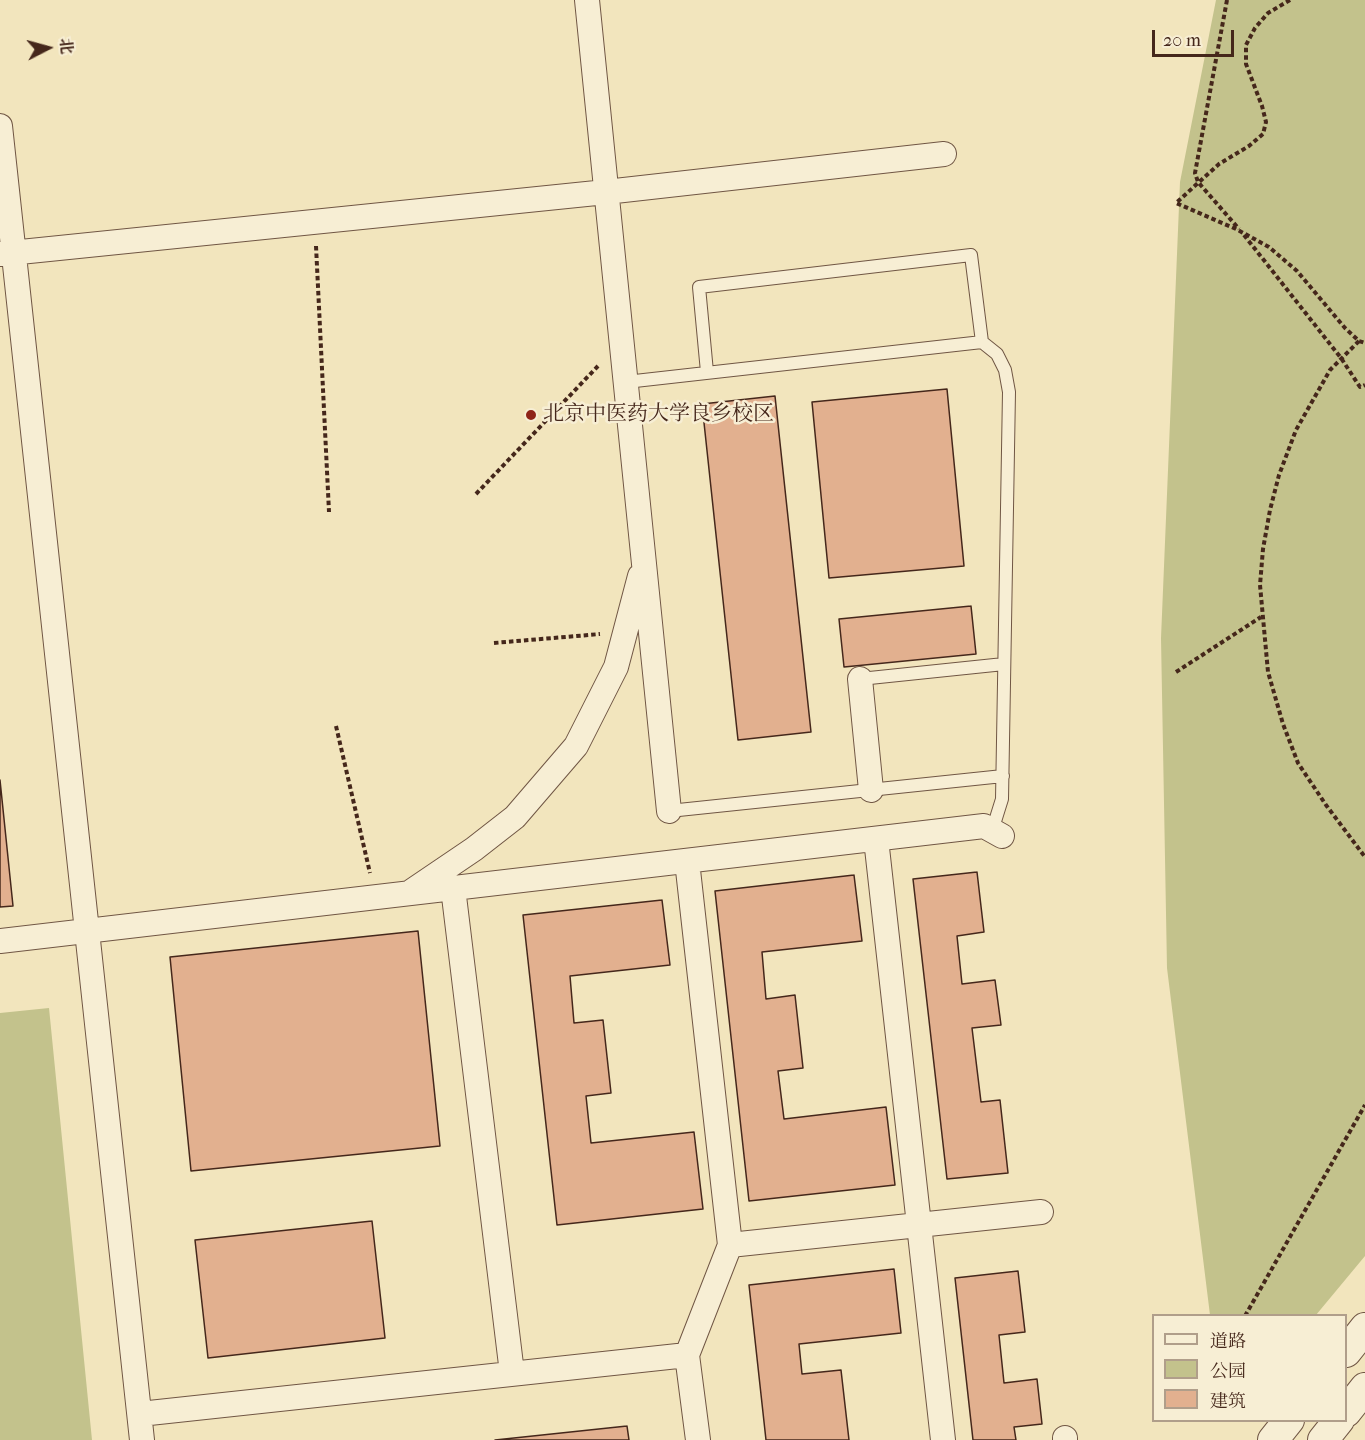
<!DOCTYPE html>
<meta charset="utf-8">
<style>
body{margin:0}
#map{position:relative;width:1365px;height:1440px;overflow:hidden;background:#f2e5bd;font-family:"IM FELL French Canon","Noto Serif SC",serif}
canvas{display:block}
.legend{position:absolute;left:1152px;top:1314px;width:195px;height:108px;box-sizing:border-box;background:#f7eed4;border:2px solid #b09e8a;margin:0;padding:8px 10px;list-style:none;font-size:18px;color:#45271b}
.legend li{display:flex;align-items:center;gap:12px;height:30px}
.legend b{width:30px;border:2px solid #b09e8a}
.north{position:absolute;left:18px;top:18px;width:60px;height:60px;-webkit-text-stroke:4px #f7eed4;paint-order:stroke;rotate:84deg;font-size:16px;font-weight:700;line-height:24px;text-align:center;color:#45271b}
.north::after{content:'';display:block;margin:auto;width:21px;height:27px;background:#45271b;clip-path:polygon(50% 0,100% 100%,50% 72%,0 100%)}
.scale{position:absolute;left:1152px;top:30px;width:82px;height:27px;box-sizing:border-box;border:3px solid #45271b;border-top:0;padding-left:8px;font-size:18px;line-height:21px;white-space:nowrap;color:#45271b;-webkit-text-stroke:4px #f7eed4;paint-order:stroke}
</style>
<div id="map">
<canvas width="1365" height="1440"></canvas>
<ul class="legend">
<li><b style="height:8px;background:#f7eed4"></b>道路</li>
<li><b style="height:16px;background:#c3c28c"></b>公园</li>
<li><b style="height:16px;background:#e2b08f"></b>建筑</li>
</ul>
<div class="north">北</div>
<div class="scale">20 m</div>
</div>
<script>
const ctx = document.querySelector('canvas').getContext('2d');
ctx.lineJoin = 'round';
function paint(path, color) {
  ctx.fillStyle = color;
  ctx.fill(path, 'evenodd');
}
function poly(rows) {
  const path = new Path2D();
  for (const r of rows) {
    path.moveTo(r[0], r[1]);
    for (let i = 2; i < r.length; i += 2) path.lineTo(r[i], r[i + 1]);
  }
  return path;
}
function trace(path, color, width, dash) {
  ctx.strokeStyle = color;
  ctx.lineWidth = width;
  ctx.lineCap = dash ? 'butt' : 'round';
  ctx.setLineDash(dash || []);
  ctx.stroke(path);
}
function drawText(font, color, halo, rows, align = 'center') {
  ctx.font = font + ' "IM FELL French Canon","Noto Serif SC",serif';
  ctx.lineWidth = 5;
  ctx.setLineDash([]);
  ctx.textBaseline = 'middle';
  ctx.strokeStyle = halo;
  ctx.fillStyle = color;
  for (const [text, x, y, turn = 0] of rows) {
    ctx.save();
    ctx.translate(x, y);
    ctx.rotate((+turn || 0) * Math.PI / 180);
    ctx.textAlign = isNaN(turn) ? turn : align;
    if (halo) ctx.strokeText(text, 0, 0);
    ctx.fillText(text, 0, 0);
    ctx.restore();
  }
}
const green = poly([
 [1216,0,1365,0,1365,1256,1316,1315,1210,1315,1167,968,1161,638,1180,182],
 [49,1008,92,1440,0,1440,0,1013]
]);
const building = poly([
 [947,389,964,566,829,578,812,402,947,389],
 [775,396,811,732,738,740,702,404,775,396],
 [971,606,976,654,844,667,839,619,971,606],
 [0,780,13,906,0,907,0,780],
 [977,872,984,932,957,936,962,984,995,980,1001,1025,972,1028,981,1102,1000,1100,1008,1173,947,1179,913,879,977,872],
 [854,875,862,941,762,952,766,999,795,995,803,1068,778,1071,784,1119,886,1107,895,1185,749,1201,715,891,854,875],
 [662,900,670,965,570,976,574,1023,603,1020,611,1093,586,1096,591,1143,694,1132,703,1209,557,1225,523,915,662,900],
 [418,931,440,1146,191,1171,170,957,418,931],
 [372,1221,385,1338,208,1358,195,1240,372,1221],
 [894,1269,901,1333,799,1344,802,1374,841,1370,849,1440,766,1440,749,1285,894,1269],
 [1018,1271,1025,1332,999,1335,1004,1383,1037,1379,1042,1424,1014,1427,1016,1440,973,1440,955,1278,1018,1271],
 [627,1426,629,1440,495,1440,627,1426]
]);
const path = poly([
 [1227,0,1195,173,1198,182,1239,229],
 [1290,0,1268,13,1255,28,1246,45,1246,64,1262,106,1266,122,1263,134,1249,146,1219,164,1176,203,1236,229,1269,247,1297,271,1345,328,1359,341,1365,343],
 [1244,235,1341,358,1360,387,1365,385],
 [316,246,329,512],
 [1359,341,1330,370,1296,430,1279,475,1270,510,1263,549,1260,585,1268,672,1283,724,1298,763,1326,805,1365,857],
 [476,494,598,366],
 [494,643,600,634],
 [1176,672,1261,617],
 [336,726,370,873],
 [1245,1316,1365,1105]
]);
const service = poly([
 [707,372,699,287,971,255,982,342],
 [626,382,982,342,997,354,1005,370,1009,392,1002,799,992,831],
 [860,679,1004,664],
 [669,811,1003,776]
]);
const minor = poly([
 [587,0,669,811],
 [0,126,142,1440],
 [0,254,606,192,944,154],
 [860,679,871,790],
 [876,839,943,1440],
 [453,888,512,1373],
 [412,891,474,849,515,817,576,746,616,667,640,576],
 [0,941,984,826,1002,836],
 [730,1245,1041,1212],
 [687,1355,698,1440],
 [140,1414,687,1355,730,1245,687,861],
 [1065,1438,1065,1440]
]);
const tertiary = poly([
 [1346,1352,1365,1328],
 [1346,1412,1365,1388],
 [1273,1440,1289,1420],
 [1323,1440,1339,1420]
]);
const markers = [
 [531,415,6,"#8f2418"]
];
const poiNames = [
 ["北京中医药大学良乡校区",543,415]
];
paint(green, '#c3c28c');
paint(building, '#e2b08f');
trace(building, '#45271b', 1.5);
trace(service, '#705644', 14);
trace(minor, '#705644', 26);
trace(tertiary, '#705644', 32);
trace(path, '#45271b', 4, [4.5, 3]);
trace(service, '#f7eed4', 12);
trace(minor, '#f7eed4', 24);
trace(tertiary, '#f7eed4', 30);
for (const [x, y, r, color] of markers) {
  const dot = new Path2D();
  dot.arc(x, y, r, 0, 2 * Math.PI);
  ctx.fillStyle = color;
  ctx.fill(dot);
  trace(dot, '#f7eed4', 2);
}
drawText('21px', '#45271b', '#f7eed4', poiNames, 'left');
</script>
